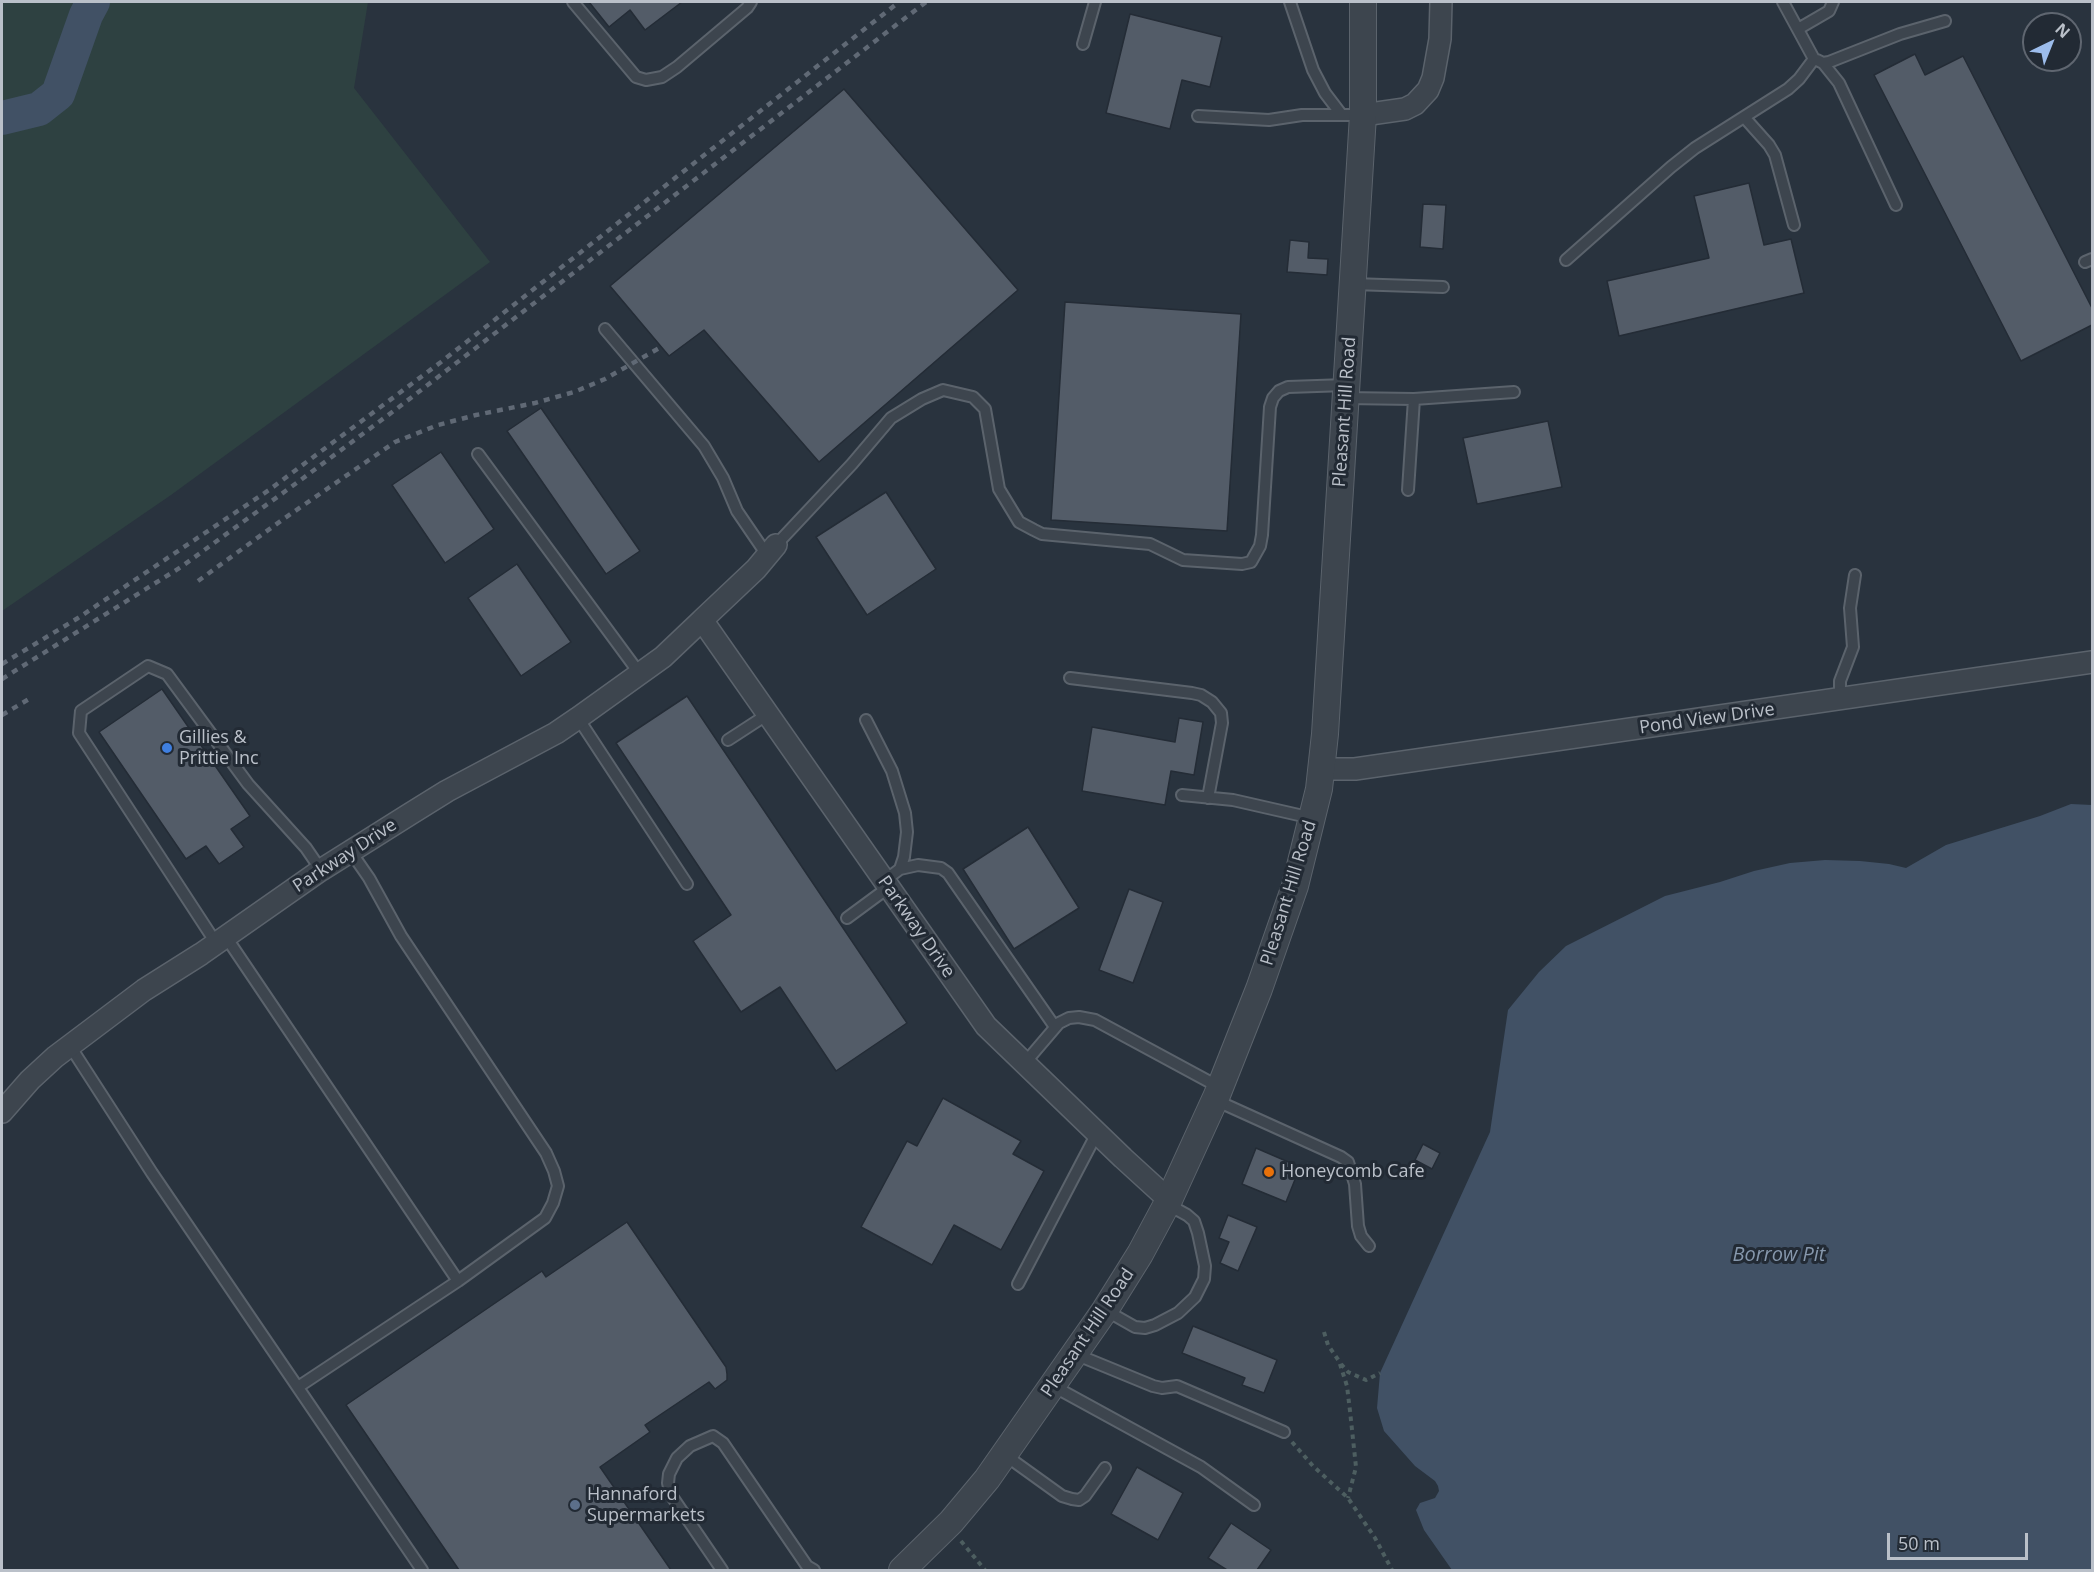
<!DOCTYPE html>
<style>
body{margin:0}
#map{position:relative;width:2094px;height:1572px;overflow:hidden;background:#29333e;font-family:"Open Sans",sans-serif}
canvas{display:block}
.frame{position:absolute;inset:0;border:3px solid #bac0c9;pointer-events:none}
.north{position:absolute;left:2022px;top:12px;width:60px;height:60px;box-sizing:border-box;background:#222a34;border:2px solid #5f6670;border-radius:50%;rotate:43deg;font-size:16px;font-weight:700;line-height:24px;text-align:center;color:#bac0c9}
.north::after{content:'';display:block;margin:auto;width:21px;height:27px;background:#9cbceb;clip-path:polygon(50% 0,100% 100%,50% 72%,0 100%)}
.scale{position:absolute;left:1887px;top:1533px;width:141px;height:27px;box-sizing:border-box;border:3px solid #bac0c9;border-top:0;padding-left:8px;font-size:18px;line-height:21px;white-space:nowrap;color:#bac0c9;-webkit-text-stroke:4px #222a34;paint-order:stroke}
</style>
<div id="map">
<canvas width="2094" height="1572"></canvas>
<div class="frame"></div>
<div class="north">N</div>
<div class="scale">50 m</div>
</div>
<script>
const ctx = document.querySelector('canvas').getContext('2d');
ctx.lineJoin = 'round';
function paint(path, color) {
  ctx.fillStyle = color;
  ctx.fill(path, 'evenodd');
}
function poly(rows) {
  const path = new Path2D();
  for (const r of rows) {
    path.moveTo(r[0], r[1]);
    for (let i = 2; i < r.length; i += 2) path.lineTo(r[i], r[i + 1]);
  }
  return path;
}
function trace(path, color, width, dash) {
  ctx.strokeStyle = color;
  ctx.lineWidth = width;
  ctx.lineCap = dash ? 'butt' : 'round';
  ctx.setLineDash(dash || []);
  ctx.stroke(path);
}
function drawText(font, color, halo, rows, align = 'center') {
  ctx.font = font + ' "Open Sans",sans-serif';
  ctx.lineWidth = 6;
  ctx.setLineDash([]);
  ctx.textBaseline = 'middle';
  ctx.strokeStyle = halo;
  ctx.fillStyle = color;
  for (const [text, x, y, turn = 0] of rows) {
    ctx.save();
    ctx.translate(x, y);
    ctx.rotate((+turn || 0) * Math.PI / 180);
    ctx.textAlign = isNaN(turn) ? turn : align;
    if (halo) ctx.strokeText(text, 0, 0);
    ctx.fillText(text, 0, 0);
    ctx.restore();
  }
}
const green = poly([
 [2,2,368,2,354,88,490,262,171,495,2,611]
]);
const water = poly([
 [2071,804,2092,805,2092,1570,1452,1570,1424,1530,1416,1510,1420,1503,1435,1498,1439,1491,1438,1486,1435,1481,1415,1466,1384,1431,1377,1408,1380,1373,1490,1132,1508,1010,1539,972,1566,946,1665,896,1720,882,1754,871,1790,863,1825,860,1860,861,1889,864,1906,868,1946,845,2040,816]
]);
const river = poly([
 [2,118,39,109,58,94,86,15,93,2]
]);
const building = poly([
 [589,2,682,2,645,30,630,10,609,27,589,2],
 [1130,14,1222,37,1210,87,1182,80,1170,129,1106,113,1130,14],
 [1915,54,1925,75,1963,56,2092,308,2092,325,2021,361,1874,75,1915,54],
 [844,89,1018,290,819,462,704,330,669,356,610,286,844,89],
 [1749,183,1764,245,1791,239,1804,293,1619,336,1607,281,1709,258,1694,196,1749,183],
 [1423,204,1446,205,1443,249,1420,247,1423,204],
 [1290,240,1309,242,1308,258,1328,259,1327,275,1287,272,1290,240],
 [1065,302,1241,314,1227,531,1051,520,1065,302],
 [541,408,640,551,606,574,507,431,541,408],
 [1548,421,1562,487,1477,504,1463,438,1548,421],
 [441,452,494,529,445,563,392,485,441,452],
 [886,492,936,569,867,615,816,537,886,492],
 [517,564,571,642,521,676,468,598,517,564],
 [162,689,250,816,231,829,244,847,219,864,206,846,186,859,99,732,162,689],
 [687,696,907,1023,836,1071,780,987,741,1012,693,941,731,915,616,743,687,696],
 [1179,718,1203,722,1194,775,1171,771,1165,805,1082,791,1092,727,1175,742,1179,718],
 [1028,827,1079,908,1014,949,963,869,1028,827],
 [1129,889,1163,902,1133,983,1099,970,1129,889],
 [943,1098,1021,1141,1013,1154,1044,1171,1001,1250,954,1225,932,1265,861,1227,907,1141,917,1146,943,1098],
 [1423,1144,1440,1153,1432,1169,1415,1160,1423,1144],
 [1256,1148,1300,1167,1286,1202,1242,1184,1256,1148],
 [1228,1215,1257,1227,1238,1271,1220,1263,1229,1242,1219,1238,1228,1215],
 [627,1222,726,1367,727,1374,727,1380,715,1389,709,1382,645,1425,650,1432,600,1467,671,1570,459,1570,346,1405,542,1271,546,1277,627,1222],
 [1193,1326,1277,1360,1264,1393,1242,1385,1245,1378,1182,1353,1193,1326],
 [1137,1467,1183,1493,1158,1540,1111,1514,1137,1467],
 [1231,1523,1271,1550,1257,1570,1227,1570,1208,1558,1231,1523]
]);
const path = poly([
 [1324,1332,1328,1345,1339,1361,1347,1386,1350,1411,1356,1467,1348,1498],
 [1341,1364,1348,1372,1366,1380,1380,1373],
 [1292,1442,1313,1466,1348,1498,1375,1538,1392,1570],
 [961,1541,985,1570]
]);
const service = poly([
 [573,2,636,77,646,80,662,77,677,67,747,8,751,2],
 [1290,2,1313,70,1325,93,1341,114],
 [1783,2,1814,59],
 [1798,29,1829,11,1833,2],
 [1083,44,1095,2],
 [1817,60,1823,63,1829,62,1900,34,1945,21],
 [1823,63,1839,83,1896,205],
 [1198,116,1269,120,1302,115,1363,115],
 [1744,117,1769,145,1775,155,1794,225],
 [1566,260,1671,167,1695,148,1788,89,1799,79,1814,59],
 [2085,262,2092,259],
 [1353,284,1443,287],
 [605,329,704,446,723,478,737,511,767,555],
 [1345,398,1414,399,1514,392],
 [478,454,640,674],
 [1408,490,1414,399],
 [776,545,852,464,891,418,922,399,943,390,973,397,985,409,999,489,1019,522,1034,530,1042,534,1150,544,1183,560,1242,564,1251,562,1260,546,1262,535,1270,407,1273,398,1279,391,1288,387,1346,385],
 [1070,678,1192,693,1201,695,1212,702,1221,713,1222,723,1208,798],
 [1840,699,1840,681,1853,647,1850,608,1855,575],
 [578,718,687,884],
 [866,720,892,771,905,813,907,832,904,857,900,869],
 [728,740,768,714],
 [1182,795,1233,800,1312,818],
 [884,881,900,869,918,865,941,868,948,873,1055,1027],
 [847,918,889,887],
 [226,937,458,1281],
 [216,943,79,733,81,711,148,666,167,674,248,784,306,848,321,870],
 [70,1046,152,1173,422,1570],
 [1024,1064,1059,1023,1069,1018,1079,1017,1095,1020,1219,1087],
 [1215,1100,1341,1157,1348,1162,1355,1184,1358,1226,1361,1236,1369,1246],
 [1018,1284,1097,1133],
 [1105,1310,1135,1327,1145,1328,1155,1325,1178,1313,1195,1297,1204,1279,1205,1266,1198,1233,1194,1221,1187,1215,1167,1204],
 [1075,1354,1153,1386,1162,1388,1177,1386,1284,1432],
 [1053,1386,1201,1467,1254,1505],
 [298,1387,458,1281,545,1218,553,1203,558,1186,554,1171,546,1153,401,936,369,878,351,852],
 [1005,1455,1062,1496,1072,1499,1079,1500,1085,1496,1105,1468],
 [722,1570,671,1495,668,1483,669,1474,677,1458,690,1446,713,1436,723,1443,807,1566,814,1570]
]);
const minor = poly([
 [1363,115,1405,109,1415,104,1428,90,1433,78,1440,39,1441,2],
 [702,620,756,569,776,545],
 [1321,769,1355,769,2092,662],
 [2,1112,30,1080,55,1057,144,990,201,954,321,870,410,814,447,791,556,733,578,718,663,657,702,620,986,1026,1123,1158,1169,1200]
]);
const tertiary = poly([
 [902,1570,951,1522,987,1479,1105,1310,1140,1254,1169,1200,1217,1095,1259,989,1295,886,1319,789,1325,734,1363,115,1363,2]
]);
const rail = poly([
 [198,581,282,520,395,442,438,425,476,415,535,403,574,392,605,379,661,347],
 [2,664,78,618,269,490,441,362,899,2],
 [2,679,181,567,302,479,399,407,926,2],
 [2,715,29,699]
]);
const markers = [
 [167,748,6,"#3f7fe0"],
 [1269,1172,6,"#e8710a"],
 [575,1505,6,"#5c6f8a"]
];
const streetNames = [
 ["Pleasant Hill Road",1345,412,-86],
 ["Pond View Drive",1707,719,-8],
 ["Parkway Drive",345,856,-33],
 ["Pleasant Hill Road",1289,893,-73],
 ["Parkway Drive",916,927,55],
 ["Pleasant Hill Road",1088,1333,-56]
];
const poiNames = [
 ["Gillies &",179,738],
 ["Prittie Inc",179,759],
 ["Honeycomb Cafe",1281,1172],
 ["Hannaford",587,1495],
 ["Supermarkets",587,1516]
];
const waterNames = [
 ["Borrow Pit",1779,1255]
];
paint(green, '#2e4141');
paint(water, '#415165');
trace(river, '#415165', 34);
paint(building, '#535c68');
trace(building, '#242c36', 1.5);
trace(service, '#5b636c', 14);
trace(minor, '#5b636c', 24);
trace(tertiary, '#5b636c', 28);
trace(path, '#4d5e60', 4, [4.5, 4.5]);
trace(service, '#3d454e', 10);
trace(minor, '#3d454e', 21);
trace(tertiary, '#3d454e', 26);
trace(rail, '#606975', 4.5, [6, 6]);
for (const [x, y, r, color] of markers) {
  const dot = new Path2D();
  dot.arc(x, y, r, 0, 2 * Math.PI);
  ctx.fillStyle = color;
  ctx.fill(dot);
  trace(dot, '#222a34', 2);
}
drawText('18px', '#bac0c9', '#222a34', streetNames);
drawText('18px', '#bac0c9', '#222a34', poiNames, 'left');
drawText('italic 20px', '#8697ac', '#222a34', waterNames);
</script>
